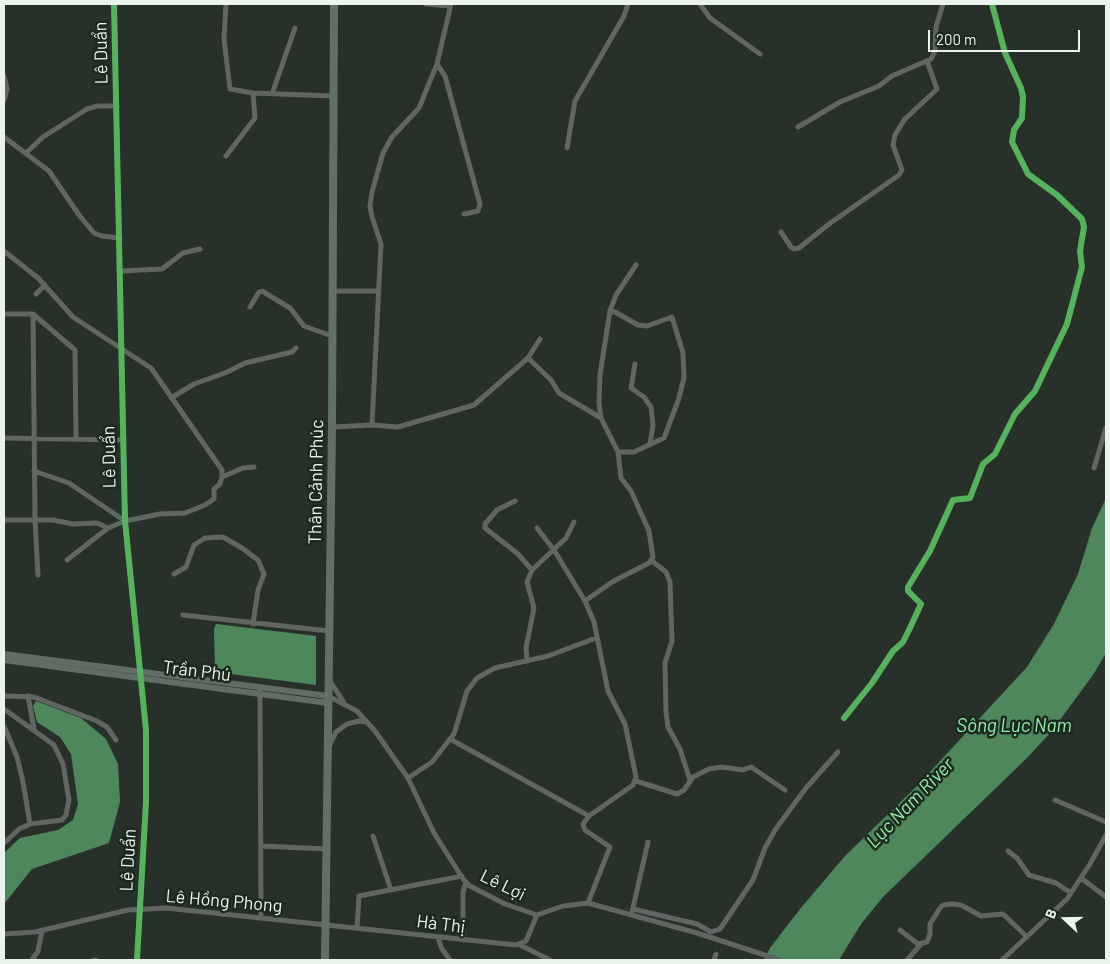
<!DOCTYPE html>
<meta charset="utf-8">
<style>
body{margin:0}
#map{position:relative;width:1110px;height:964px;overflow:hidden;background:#28302a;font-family:Barlow,sans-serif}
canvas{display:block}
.frame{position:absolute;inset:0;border:5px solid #eaf3ec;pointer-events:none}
.north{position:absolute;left:1040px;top:894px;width:50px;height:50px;-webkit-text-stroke:4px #1c291e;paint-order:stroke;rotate:291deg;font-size:14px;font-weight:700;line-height:20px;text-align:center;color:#eaf3ec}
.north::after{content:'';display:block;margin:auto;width:18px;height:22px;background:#eaf3ec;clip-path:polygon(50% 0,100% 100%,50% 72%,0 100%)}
.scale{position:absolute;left:928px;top:30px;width:152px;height:22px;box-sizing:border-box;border:2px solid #eaf3ec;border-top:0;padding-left:6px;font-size:15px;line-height:18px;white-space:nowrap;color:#eaf3ec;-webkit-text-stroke:4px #1c291e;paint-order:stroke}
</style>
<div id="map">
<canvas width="1110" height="964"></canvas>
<div class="frame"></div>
<div class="north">B</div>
<div class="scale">200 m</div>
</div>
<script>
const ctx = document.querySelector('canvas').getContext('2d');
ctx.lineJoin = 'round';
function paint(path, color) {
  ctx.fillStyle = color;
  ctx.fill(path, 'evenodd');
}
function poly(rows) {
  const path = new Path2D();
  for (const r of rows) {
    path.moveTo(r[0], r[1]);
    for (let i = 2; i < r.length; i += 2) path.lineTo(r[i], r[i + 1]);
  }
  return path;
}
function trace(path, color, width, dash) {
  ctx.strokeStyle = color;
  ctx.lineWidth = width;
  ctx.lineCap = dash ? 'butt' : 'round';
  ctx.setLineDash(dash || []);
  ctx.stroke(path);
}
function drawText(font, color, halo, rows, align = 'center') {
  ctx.font = font + ' Barlow,sans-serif';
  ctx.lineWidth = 5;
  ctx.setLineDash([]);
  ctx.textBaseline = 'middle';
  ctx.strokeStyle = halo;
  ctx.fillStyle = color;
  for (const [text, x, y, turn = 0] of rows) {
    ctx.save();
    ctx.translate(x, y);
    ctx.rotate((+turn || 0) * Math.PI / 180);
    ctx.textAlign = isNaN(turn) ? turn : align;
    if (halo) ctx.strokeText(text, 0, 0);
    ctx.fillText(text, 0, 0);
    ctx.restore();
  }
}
const water = poly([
 [1106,498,1106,653,1093,675,1051,732,1027,758,883,897,861,924,839,960,764,960,770,948,800,909,845,856,916,787,1027,667,1054,624,1078,574,1092,528],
 [216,624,316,636,316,685,215,672,214,629],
 [36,701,81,718,106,739,118,764,120,802,109,843,32,869,4,904,4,853,20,838,58,830,73,820,78,804,71,754,60,737,37,722,33,706]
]);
const minor = poly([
 [114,4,125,521,146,730,146,802,137,960],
 [226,4,224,39,230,89,253,93,333,96],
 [426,4,450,6],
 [700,4,710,18,760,54],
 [437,64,445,76,480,204,478,211,464,214],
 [4,76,7,89,4,100],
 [272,94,295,28],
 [798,127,840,102,879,86,892,76,931,59,935,51,936,27,943,4],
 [4,137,49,171,79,215,94,233,102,236,120,238],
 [567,148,575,101,624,16,628,4],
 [26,153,43,137,87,109,97,106,117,106],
 [226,156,255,118,253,93],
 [781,232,791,247,794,249,799,248,829,224,899,175,902,170,893,145,895,135,904,120,937,89,927,61],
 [4,251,38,278,73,317,151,368,222,470,222,477,220,484,214,489,214,499,205,505,185,513,160,514,125,521,69,483,34,471],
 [121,271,162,269,183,253,200,249],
 [333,291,379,291],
 [36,294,45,285],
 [250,307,259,292,262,291,290,308,304,326,332,336],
 [610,311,615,312,638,325,647,326,672,317,683,353,684,378,678,401,664,438,634,452,618,452],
 [4,314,33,314,75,350,76,439],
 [33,314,35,520,38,575],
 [528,358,551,380,559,393,601,418],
 [635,364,631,388,644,397,651,407,653,425,650,444],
 [171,398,194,384,225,373,245,363,292,352,296,348],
 [372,425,381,244,372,217,370,206,372,192,383,153,392,137,419,108,437,64,451,4],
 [332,427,372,425,398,427,474,405,528,358,540,339],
 [4,438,124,440],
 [1094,468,1106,428],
 [222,477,243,468,254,467],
 [515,501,497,510,485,524,485,528,518,554,532,570],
 [4,520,53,520,73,524,97,523,108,528],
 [537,528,554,550,585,601,594,622,608,691,625,724,636,777,633,785,589,816,583,824,585,830,610,847,588,903],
 [67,560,108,528,125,521],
 [652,561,666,572,670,582,672,641,665,663,666,712,668,727,680,749,690,780],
 [174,574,186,567,194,545,205,538,223,537,242,548,258,560,264,574,258,590,253,624],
 [585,601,612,582,649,563,653,557,649,531,631,491,621,478,618,452,601,418,599,403,600,375,610,311,616,295,636,265],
 [183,615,329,631],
 [527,660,526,648,534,608,527,582,532,570,566,538,574,522],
 [330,681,343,701],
 [260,690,261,917],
 [4,696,34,697,97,721,107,727,116,740],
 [28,696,34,729],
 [328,696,357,711,375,731,408,778,434,833,463,879,470,886,505,904,537,915,563,906,588,903,697,933,780,960],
 [4,709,54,745,63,764,69,800,66,815,62,820,30,824,19,829,4,843],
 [844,718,872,683,893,651,903,642,909,630,921,604,908,591,908,587,930,551,953,500,970,498,983,464,995,454,1015,414,1035,391,1067,324,1082,267,1080,251,1084,227,1082,219,1057,195,1028,174,1012,142,1014,130,1022,118,1023,97,1021,88,1005,53,992,4],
 [4,726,17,757,23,782,30,824],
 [450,739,589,816],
 [329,747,336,732,347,724,359,721,366,722],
 [408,778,432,762,454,734,467,691,477,678,495,668,548,656,596,638],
 [636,781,677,794,684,790,693,777,709,769,722,767,743,770,751,767,785,790],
 [1055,800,1106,822],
 [373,836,391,890],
 [261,846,327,849],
 [1008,851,1017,858,1029,875,1056,883,1071,893],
 [1081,878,1106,897],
 [633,909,697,924,711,932,720,929,753,880,765,848,775,830,806,788,838,752],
 [632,912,648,842],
 [357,928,359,896,462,876],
 [900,930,918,944,927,942,930,934,930,924,940,908,943,905,952,904,961,905,981,916,1003,914,1026,936],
 [4,934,35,932,128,910,166,908,516,945,526,941,537,915],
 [438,938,442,949,450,960],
 [463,940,463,892,466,882],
 [520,945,550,960],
 [32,960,38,951,42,931],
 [94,960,96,960],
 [714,960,716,954],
 [907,960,921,944],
 [1002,960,1067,899,1090,864,1106,835]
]);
const major = poly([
 [4,654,328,696],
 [4,660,328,703]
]);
const highway = poly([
 [325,960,332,427,334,4]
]);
const cycleway = poly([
 [114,4,125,521,146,730,146,802,137,960],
 [844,718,872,683,893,651,903,642,909,630,921,604,908,591,908,587,930,551,953,500,970,498,983,464,995,454,1015,414,1035,391,1067,324,1082,267,1080,251,1084,227,1082,219,1057,195,1028,174,1012,142,1014,130,1022,118,1023,97,1021,88,1005,53,992,4]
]);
const streetNames = [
 ["Lê Duẩn",101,53,-91],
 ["Lê Duẩn",109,457,-91],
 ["Thân Cảnh Phúc",316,482,-89],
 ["Trần Phú",197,671,7],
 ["Lê Duẩn",128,860,-87],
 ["Lê Lợi",503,885,26],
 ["Lê Hồng Phong",224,901,5],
 ["Hà Thị",441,924,7]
];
const waterNames = [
 ["Sông Lục Nam",1014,726],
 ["Lục Nam River",910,803,-46]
];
paint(water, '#4d875b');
trace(minor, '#606661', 5);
trace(major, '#606c64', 6);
trace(highway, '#617065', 8);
trace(cycleway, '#56b35d', 6);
drawText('18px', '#eaf3ec', '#1c291e', streetNames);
drawText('italic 19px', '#95eeaa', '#1c291e', waterNames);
</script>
